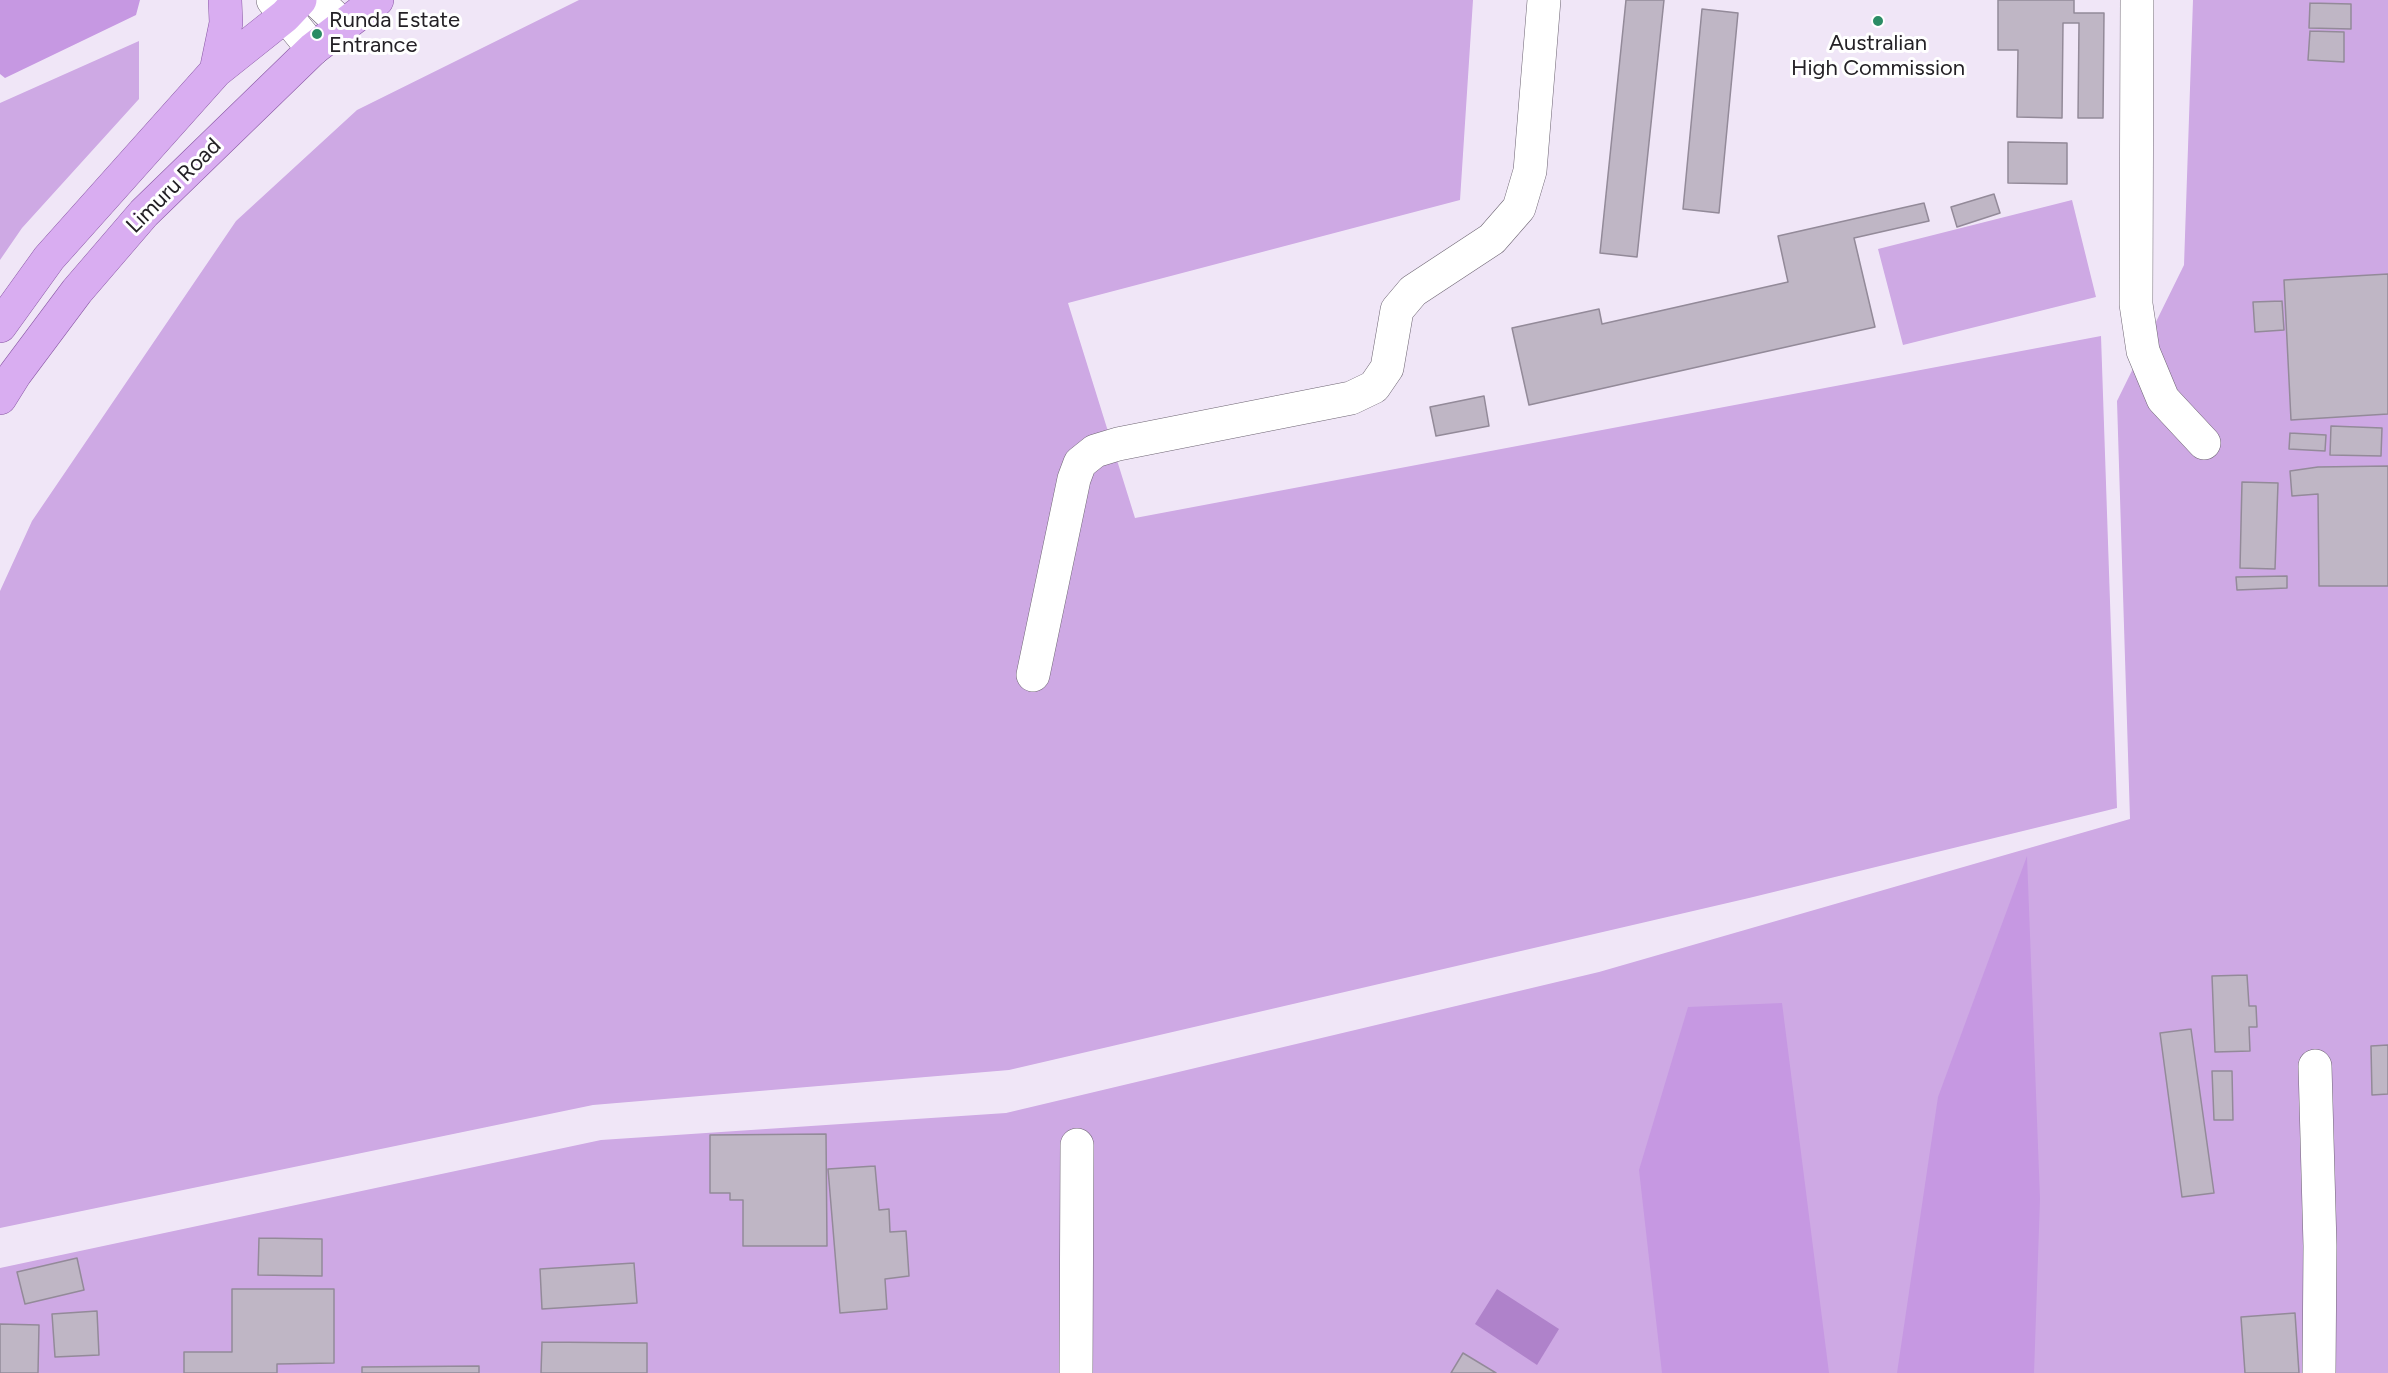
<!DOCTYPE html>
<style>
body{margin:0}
canvas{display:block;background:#f0e6f7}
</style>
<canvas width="2388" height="1373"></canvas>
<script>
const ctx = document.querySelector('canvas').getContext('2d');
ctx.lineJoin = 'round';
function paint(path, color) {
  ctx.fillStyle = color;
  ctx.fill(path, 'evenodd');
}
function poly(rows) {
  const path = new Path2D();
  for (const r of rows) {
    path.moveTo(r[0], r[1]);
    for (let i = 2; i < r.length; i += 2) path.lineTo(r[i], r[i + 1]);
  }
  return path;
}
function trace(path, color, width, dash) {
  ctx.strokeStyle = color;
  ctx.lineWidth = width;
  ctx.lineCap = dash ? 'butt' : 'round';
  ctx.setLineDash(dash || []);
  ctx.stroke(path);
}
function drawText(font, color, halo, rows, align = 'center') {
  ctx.font = font + ' Figtree,sans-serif';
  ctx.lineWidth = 6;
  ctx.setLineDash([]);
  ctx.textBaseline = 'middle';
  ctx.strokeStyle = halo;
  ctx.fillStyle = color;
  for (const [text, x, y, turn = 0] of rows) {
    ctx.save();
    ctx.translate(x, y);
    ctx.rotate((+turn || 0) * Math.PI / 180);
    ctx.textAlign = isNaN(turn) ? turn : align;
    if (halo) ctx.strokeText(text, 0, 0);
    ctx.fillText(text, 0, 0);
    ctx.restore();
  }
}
const green = poly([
 [579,0,1473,0,1460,200,1068,303,1135,518,2101,336,2117,808,1749,898,1009,1070,593,1105,0,1228,0,591,32,521,236,221,357,110],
 [2193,0,2388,0,2388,1373,0,1373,0,1268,601,1140,1006,1113,1599,972,2130,819,2117,401,2184,265],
 [139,41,139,99,22,228,0,260,0,103],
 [2072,200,2096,297,1903,345,1878,249]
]);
const forest = poly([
 [0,0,140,0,136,15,5,78,0,74],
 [2027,856,2040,1199,2034,1373,1897,1373,1938,1097],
 [1782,1003,1829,1373,1662,1373,1639,1170,1688,1007]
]);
const water = poly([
 [1497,1289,1559,1329,1537,1365,1475,1324]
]);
const building = poly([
 [1626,0,1664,0,1637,257,1600,253,1626,0],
 [1998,0,2074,0,2074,13,2104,13,2103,118,2078,118,2079,23,2063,23,2062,118,2017,117,2018,50,1998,50,1998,0],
 [2310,3,2351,4,2351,29,2309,28,2310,3],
 [1702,9,1738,13,1719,213,1683,209,1702,9],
 [2310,31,2344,32,2344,62,2308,60,2310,31],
 [2008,142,2067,143,2067,184,2008,183,2008,142],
 [1994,194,2000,213,1957,227,1951,207,1994,194],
 [1924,203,1929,221,1854,238,1875,327,1529,405,1512,328,1599,309,1602,324,1788,282,1778,236,1924,203],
 [2388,274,2388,414,2291,420,2284,280,2388,274],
 [2282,301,2284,330,2255,332,2253,302,2282,301],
 [1484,396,1489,426,1436,436,1430,407,1484,396],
 [2331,426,2382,428,2381,456,2330,455,2331,426],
 [2290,433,2326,435,2325,451,2289,449,2290,433],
 [2388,466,2388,586,2319,586,2318,494,2292,496,2290,471,2318,467,2388,466],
 [2242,482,2278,483,2275,569,2240,568,2242,482],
 [2287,576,2287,588,2237,590,2236,577,2287,576],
 [2247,975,2249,1006,2256,1006,2257,1027,2249,1027,2250,1051,2215,1052,2212,976,2247,975],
 [2191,1029,2214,1193,2182,1197,2160,1033,2191,1029],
 [2388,1045,2388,1094,2372,1095,2371,1046,2388,1045],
 [2212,1071,2232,1071,2233,1120,2214,1120,2212,1071],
 [826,1134,827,1246,743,1246,743,1200,730,1200,730,1193,710,1193,710,1135,826,1134],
 [875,1166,879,1210,889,1209,890,1232,906,1231,909,1276,885,1279,887,1309,840,1313,828,1169,875,1166],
 [259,1238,322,1239,322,1276,258,1275,259,1238],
 [77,1258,84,1290,25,1304,17,1272,77,1258],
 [634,1263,637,1303,542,1309,540,1269,634,1263],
 [232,1289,334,1289,334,1363,277,1364,277,1373,184,1373,184,1352,232,1352,232,1289],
 [97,1311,99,1355,55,1357,52,1314,97,1311],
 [2295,1313,2299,1373,2245,1373,2241,1317,2295,1313],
 [0,1324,39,1325,38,1373,0,1373,0,1324],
 [542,1342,647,1343,647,1373,541,1373,542,1342],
 [1463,1353,1496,1373,1451,1373,1463,1353],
 [479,1366,479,1373,362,1373,362,1367,479,1366]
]);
const minor = poly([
 [273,0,313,49],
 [316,0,343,25],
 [2137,0,2136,304,2143,351,2163,399,2204,443],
 [1033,675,1074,479,1080,463,1095,451,1118,444,1351,398,1374,387,1387,368,1397,310,1413,291,1492,239,1519,208,1530,171,1544,0],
 [2315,1066,2320,1246,2319,1373],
 [1076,1373,1077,1145]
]);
const major = poly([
 [216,71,226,23,225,0],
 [0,326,49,258,216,71,285,16,300,0],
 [0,398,15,374,77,291,144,213,313,49,377,0]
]);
const markers = [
 [1878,21,6,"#2b8c65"],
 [317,34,6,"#2b8c65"]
];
const poiNames = [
 ["Runda Estate",329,21],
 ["Entrance",329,46],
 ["Australian",1878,44,"center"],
 ["High Commission",1878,69,"center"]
];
const streetNames = [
 ["Limuru Road",174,186,-45]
];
paint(green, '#cea9e4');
paint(forest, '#c698e2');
paint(water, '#af82ca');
paint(building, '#bfb6c5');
trace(building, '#938a99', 1.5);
trace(minor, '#6e6573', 34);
trace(major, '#8958a4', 34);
trace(minor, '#fff', 33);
trace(major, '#d9adf1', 33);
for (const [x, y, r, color] of markers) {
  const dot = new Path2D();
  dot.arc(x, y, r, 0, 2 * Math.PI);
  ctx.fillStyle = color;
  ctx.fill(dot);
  trace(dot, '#fff', 2);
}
drawText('22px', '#242126', '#fff', poiNames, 'left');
drawText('22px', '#242126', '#fff', streetNames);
</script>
